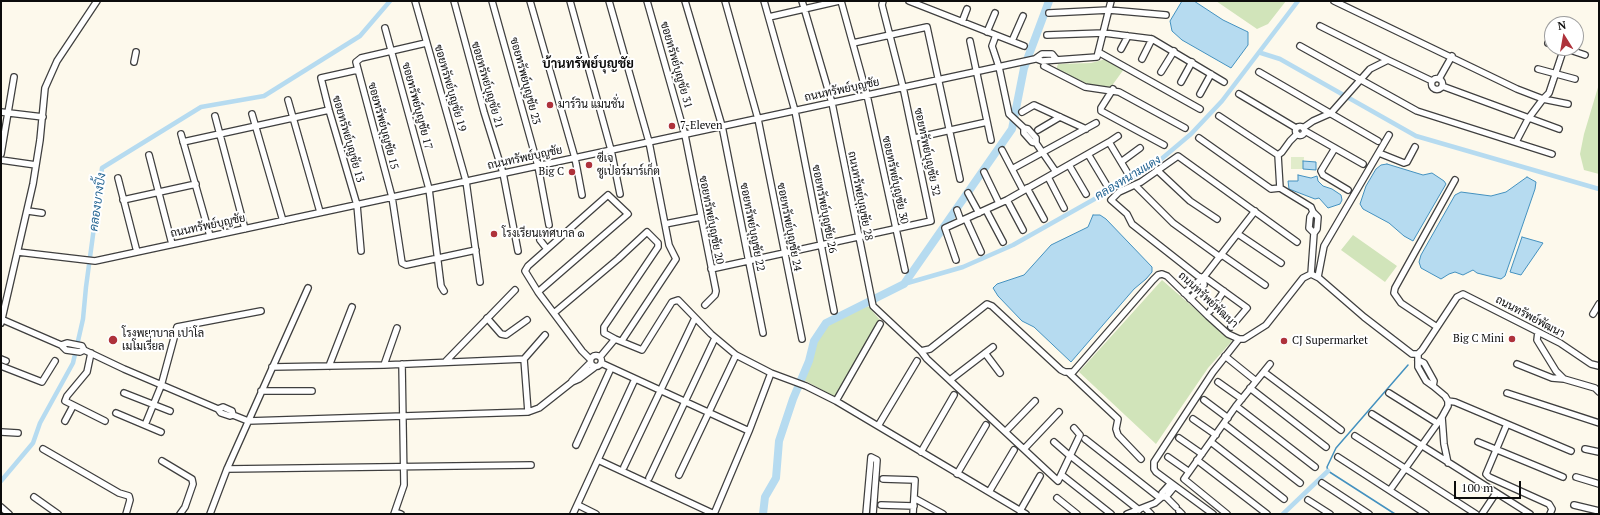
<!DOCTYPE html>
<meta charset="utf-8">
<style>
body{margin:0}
#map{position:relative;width:1600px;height:515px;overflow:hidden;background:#fdf9ec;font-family:"PT Serif",serif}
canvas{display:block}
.frame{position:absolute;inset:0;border:2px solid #0c0c0c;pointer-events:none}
.north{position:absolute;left:1544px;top:16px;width:40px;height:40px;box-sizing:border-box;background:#fff;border:1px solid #9e9e9e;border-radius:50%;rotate:349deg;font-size:11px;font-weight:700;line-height:16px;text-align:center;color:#0c0c0c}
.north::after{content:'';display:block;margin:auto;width:14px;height:18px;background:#ae323b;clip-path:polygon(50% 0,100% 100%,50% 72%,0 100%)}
.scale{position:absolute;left:1454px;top:481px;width:67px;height:18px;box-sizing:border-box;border:2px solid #0c0c0c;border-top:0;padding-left:5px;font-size:12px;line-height:14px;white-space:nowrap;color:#0c0c0c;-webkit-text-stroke:3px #fff;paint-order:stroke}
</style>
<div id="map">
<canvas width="1600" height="515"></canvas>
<div class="frame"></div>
<div class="north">N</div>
<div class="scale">100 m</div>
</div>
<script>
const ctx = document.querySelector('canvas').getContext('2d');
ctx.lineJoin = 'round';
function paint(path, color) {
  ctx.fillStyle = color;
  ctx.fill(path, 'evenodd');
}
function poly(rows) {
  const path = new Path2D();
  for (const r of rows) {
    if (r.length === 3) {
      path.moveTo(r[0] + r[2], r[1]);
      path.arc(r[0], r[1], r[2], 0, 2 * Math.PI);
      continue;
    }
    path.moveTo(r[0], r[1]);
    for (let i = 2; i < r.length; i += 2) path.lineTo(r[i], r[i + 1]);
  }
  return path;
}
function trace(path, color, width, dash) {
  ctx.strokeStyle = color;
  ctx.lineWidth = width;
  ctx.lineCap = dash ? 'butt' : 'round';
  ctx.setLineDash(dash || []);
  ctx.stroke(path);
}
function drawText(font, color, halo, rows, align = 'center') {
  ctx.font = font + ' "PT Serif",Sarabun,serif';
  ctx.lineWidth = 4;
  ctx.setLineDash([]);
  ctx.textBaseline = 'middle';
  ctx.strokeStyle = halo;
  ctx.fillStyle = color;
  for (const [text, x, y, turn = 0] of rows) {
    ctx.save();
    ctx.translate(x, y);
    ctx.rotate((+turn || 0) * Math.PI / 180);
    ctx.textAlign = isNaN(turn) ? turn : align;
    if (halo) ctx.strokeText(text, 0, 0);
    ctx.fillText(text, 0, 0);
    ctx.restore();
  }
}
const green = poly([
 [1216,1,1286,1,1268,24,1257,29],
 [1106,59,1124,69,1111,87,1083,84,1056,70,1058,64,1091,63],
 [1599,84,1599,174,1584,170,1580,154,1584,134],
 [1353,235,1397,266,1385,282,1341,250],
 [1162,280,1232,341,1208,368,1156,444,1079,372],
 [868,306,880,320,835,397,804,380,816,342,825,328,839,319]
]);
const pitch = poly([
 [1291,157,1304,157,1303,169,1291,169]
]);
const water = poly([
 [1182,1,1194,1,1223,20,1248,32,1248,45,1231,68,1182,40,1172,31,1170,21,1182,1],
 [1303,161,1316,162,1316,170,1303,169,1303,161],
 [1387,164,1423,175,1432,173,1444,181,1446,184,1413,241,1404,236,1389,223,1363,209,1360,204,1366,186,1376,169,1381,165,1387,164],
 [1298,175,1311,178,1317,176,1318,181,1323,186,1332,189,1341,195,1342,200,1340,204,1328,208,1319,198,1315,199,1289,189,1288,181,1298,181,1298,175],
 [1527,177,1536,182,1535,189,1505,276,1501,279,1477,273,1473,270,1463,275,1455,272,1449,274,1441,279,1421,268,1419,262,1421,255,1455,195,1461,192,1491,196,1506,192,1527,177],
 [1093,215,1100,215,1106,219,1152,267,1152,272,1146,279,1134,289,1071,362,1034,327,1022,321,998,296,993,288,997,284,1024,275,1051,245,1088,227,1093,215],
 [1522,237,1543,243,1521,275,1510,272,1522,237]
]);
const stream = poly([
 [1395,514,1328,471,1327,467,1336,448,1408,365]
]);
const canal = poly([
 [1261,53,1280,59,1416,136,1599,189],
 [904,284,963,267,1013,245,1153,166,1191,134,1222,101,1298,1],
 [1,481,33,443,40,423,73,363,83,319,86,287,102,168,201,107,264,96,360,36,390,1],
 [1283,514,1328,471]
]);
const river = poly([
 [763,514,765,497,776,478,779,441,793,399,809,361,814,341,826,323,904,284,1012,129,1024,68,1049,1]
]);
const minor = poly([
 [415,1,466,181,480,282],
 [454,1,484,112,503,173,518,251],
 [492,1,538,166,549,225],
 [530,1,575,158,582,195],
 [570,1,611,150,620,194],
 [609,1,649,142,669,245,676,259,623,339],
 [647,1,685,135,716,291,715,295,705,305],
 [685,1,722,126,763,333],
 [725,1,758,119,802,339],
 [764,1,795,111,834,311],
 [802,1,832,103,873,306,921,351,930,349,987,304,992,306,1061,370,1065,372,1073,372,1153,280,1158,275,1162,274,1167,276,1208,316,1228,334,1239,339,1244,339,1266,325,1303,278,1311,274,1319,278,1364,317,1412,354,1418,354,1422,350,1457,297,1463,294,1560,343,1591,364,1599,366],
 [841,1,867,95,905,270],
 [909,1,1024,46],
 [1334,1,1517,89,1543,99,1568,104],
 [1049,13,1109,10,1166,15],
 [769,17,839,1],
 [962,22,967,9],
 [1320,26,1388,60],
 [385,28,429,189,441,286,444,291],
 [987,32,995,13],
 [996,35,992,46,999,67,1009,114,1024,128,1028,129,1036,138,1036,143,1056,172],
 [1047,35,1104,33,1152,39,1224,82],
 [970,41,991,140],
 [1012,41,1023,16],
 [426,43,361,58,356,62,392,197,402,263,406,265,476,250],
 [853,43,927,27,960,179],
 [1548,43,1552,44],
 [1300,46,1417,111,1552,154],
 [1564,48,1585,55],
 [1121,49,1128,36],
 [1100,53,1200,109],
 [1037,59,1042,61,1097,57,1111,1],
 [1142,59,1152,39],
 [134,62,136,52],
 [1044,66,1085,87,1119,92,1185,128],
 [1538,69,1575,79],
 [357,70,321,78,329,110,357,205,361,251],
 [1161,72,1174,51],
 [1259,72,1378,141],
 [1437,84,5.5],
 [1439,79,1452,56],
 [1181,82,1192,62],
 [1442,86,1559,129],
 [1113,89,1101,108,1101,111,1164,145],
 [1200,94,1211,74],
 [1239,94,1296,128],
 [288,100,320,212],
 [1,112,43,117],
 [1022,112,1034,105,1086,129],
 [252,114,283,221],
 [215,116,245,229],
 [1219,116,1278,155],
 [1300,131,4.5],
 [1024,128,1024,133,1032,142,1036,143],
 [1303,128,1313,121,1331,113,1370,69,1388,60,1432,81],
 [1038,130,1060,117],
 [1305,131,1363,164],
 [181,134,210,236],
 [915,138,987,122],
 [1199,138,1271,189,1280,188,1278,155,1282,152,1290,141,1297,134],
 [183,142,329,110],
 [1109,142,1118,136],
 [1516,142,1528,119,1543,99,1549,93,1564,48],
 [1335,148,1321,171,1323,175,1348,190],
 [1002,150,1023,190],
 [1379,153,1404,163,1407,162,1415,147],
 [1,154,14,77],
 [1088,154,1106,184],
 [149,155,172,244],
 [1,160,36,165],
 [1121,162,1140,148],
 [1069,165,1086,194],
 [1012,169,1096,123],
 [1157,170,1190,201,1217,219],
 [984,172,999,203],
 [1048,177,1064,208],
 [118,178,137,252],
 [1135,185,1173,223,1220,257],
 [1027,188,1044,219],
 [1280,188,1311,207,1313,212,1318,217,1317,229,1314,233,1311,274],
 [968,193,979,213],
 [123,200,196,184],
 [1007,200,1023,230],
 [957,210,961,221],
 [986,210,1003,242],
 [28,211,42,213],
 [1313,212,1310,217,1309,228,1314,233],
 [966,219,981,252],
 [665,224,701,217],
 [1238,234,1281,263],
 [540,240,547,249],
 [18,252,95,261,1035,59,1042,54,1052,54,1056,59],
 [1222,255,1265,285],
 [956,260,945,228,1007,200,1109,142,1127,172],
 [711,269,931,221,903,87,882,5,883,1],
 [1318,277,1324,246,1389,135],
 [1203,278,1255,211],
 [538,292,628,214,608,195,528,266,525,271,538,292,582,351,590,359],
 [1184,293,1203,278,1204,285,1190,299],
 [1210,311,1224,291],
 [554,313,618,259,647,232,658,243,658,247,604,327,604,333,615,339,642,350,672,302,678,300,711,334,736,355,771,373,806,386,836,401,1026,514],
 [1593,314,1599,304],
 [487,318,501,334,506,335,527,320],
 [1,319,61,345,66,350,80,352,84,350],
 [1,323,33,184,40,140,45,88,57,61,97,1],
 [1231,327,1247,308,1207,279,1198,276,1132,224,1127,214,1111,200,1119,192,1141,182,1178,156,1297,242],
 [1437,327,1401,303,1394,293,1395,288,1455,180],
 [1538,332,1537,340,1556,371,1564,379,1595,388,1599,392],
 [61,345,67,343,82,346,84,350,124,369,218,409,221,413,230,416,233,415,248,421,528,412,539,408,572,382,579,379,595,367],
 [921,351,927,359,1058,481,1080,435,1074,428],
 [91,353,87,372,67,396,65,401,105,421],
 [985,353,1000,373],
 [1418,354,1418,367,1426,381,1433,386,1434,381,1424,363,1418,360],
 [596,361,5.5],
 [1225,356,1256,381],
 [600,357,615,339],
 [1,359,6,361],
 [524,359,545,335],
 [446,361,515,290],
 [601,363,749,431,714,514],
 [1517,364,1552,378,1564,379],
 [384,365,397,328],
 [1,366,42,382,55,361],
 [329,366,352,307],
 [272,367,384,365,524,359,528,412],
 [1264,372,1341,430],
 [1069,373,1118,419,1116,429,1118,435,1141,459],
 [950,380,993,347],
 [572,381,590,363],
 [1218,382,1242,399],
 [1250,388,1326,447],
 [261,391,312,391],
 [124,393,170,411],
 [1389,393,1437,423],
 [1507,393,1599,423],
 [1204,400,1228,418],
 [836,401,880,324],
 [1448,401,1455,402,1571,451],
 [1236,406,1315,467],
 [218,409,223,407,232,411,233,415],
 [116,413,161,432],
 [1372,414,1530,514],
 [1442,417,1444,444,1448,463],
 [1193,419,1216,435],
 [65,421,73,406],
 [1224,424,1300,483],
 [1507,424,1486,474,1489,477,1549,504,1552,509,1550,514],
 [145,425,161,386,177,327,261,311],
 [878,426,917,361],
 [749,431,771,373],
 [1006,431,1035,401],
 [1,432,18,433],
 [1355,436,1476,514],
 [1179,438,1202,454],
 [1085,439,1160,498],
 [1054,442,1070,456],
 [1211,442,1284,499],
 [1478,442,1563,477],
 [576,445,611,368],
 [43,449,119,493,129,496,130,500,126,514],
 [1024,449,1059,412],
 [1585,449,1599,452],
 [921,452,954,395],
 [1072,457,1139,510],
 [1168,457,1188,471],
 [1338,457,1426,514],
 [598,460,714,514],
 [1197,460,1267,514],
 [162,461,192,479,193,484,185,507,180,514],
 [624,467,695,318],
 [227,469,531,465],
 [957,474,986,425],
 [679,475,736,355],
 [1063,476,1111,514],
 [1576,477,1599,484],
 [649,478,715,338],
 [883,479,915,480,913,514],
 [1322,483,1369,514],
 [1390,490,1442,417,1448,406,1448,401,1445,396,1433,386],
 [989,492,1014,450],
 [34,497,58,514],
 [1162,497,1162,493,1171,483],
 [1166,497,1176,507],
 [914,498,943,514],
 [1057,498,1077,514],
 [1308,500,1330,514],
 [578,505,596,514],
 [881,505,914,506],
 [1574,505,1599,511],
 [1,507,9,514],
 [1145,508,1151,514],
 [1020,511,1040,476],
 [1179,511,1182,514],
 [395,512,401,514],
 [210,514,227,469,308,288],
 [394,514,404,485,402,364],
 [573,514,635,379],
 [866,514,871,457,877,460,873,514],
 [1127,514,1155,503,1162,497,1166,497,1175,486],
 [1213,514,1156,472,1154,469,1154,462,1213,372,1239,339],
 [1227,514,1184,479,1236,406,1270,364],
 [1482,514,1496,493]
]);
const markers = [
 [550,105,4,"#ae323b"],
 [672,126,4,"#ae323b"],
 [589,165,4,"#ae323b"],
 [572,172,4,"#ae323b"],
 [494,234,4,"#ae323b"],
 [1512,339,4,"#ae323b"],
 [113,340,5,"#ae323b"],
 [1284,341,4,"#ae323b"]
];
const streetNames = [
 ["ซอยทรัพย์บุญชัย 31",676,65,74],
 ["ซอยทรัพย์บุญชัย 23",525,81,75],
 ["ซอยทรัพย์บุญชัย 21",487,85,74],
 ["ซอยทรัพย์บุญชัย 19",450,88,74],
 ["ถนนทรัพย์บุญชัย",842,90,-12],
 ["ซอยทรัพย์บุญชัย 17",417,106,75],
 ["ซอยทรัพย์บุญชัย 15",383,126,75],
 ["ซอยทรัพย์บุญชัย 13",348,139,74],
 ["ซอยทรัพย์บุญชัย 32",927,152,78],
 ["ถนนทรัพย์บุญชัย",525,158,-12],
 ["ซอยทรัพย์บุญชัย 30",895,180,78],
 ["ถนนทรัพย์บุญชัย 28",860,196,79],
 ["ซอยทรัพย์บุญชัย 26",824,209,79],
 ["ซอยทรัพย์บุญชัย 20",711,220,79],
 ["ถนนทรัพย์บุญชัย",208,226,-12],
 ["ซอยทรัพย์บุญชัย 22",752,227,79],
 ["ซอยทรัพย์บุญชัย 24",789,227,79],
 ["ถนนทรัพย์พัฒนา",1208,300,43],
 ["ถนนทรัพย์พัฒนา",1530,317,28]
];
const poiNames = [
 ["มาร์วิน แมนชั่น",558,105],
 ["7-Eleven",680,126],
 ["ซีเจ",597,159],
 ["ซูเปอร์มาร์เก็ต",597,172],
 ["Big C",564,172,"right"],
 ["โรงเรียนเทศบาล ๑",502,234],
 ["โรงพยาบาล เปาโล",122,334],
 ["เมโมเรี่ยล",122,347],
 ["Big C Mini",1504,339,"right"],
 ["CJ Supermarket",1292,341]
];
const waterNames = [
 ["คลองหนามแดง",1128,178,-31],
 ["คลองบางปิ้ง",98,202,-82]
];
const quarterNames = [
 ["บ้านทรัพย์บุญชัย",588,64]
];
paint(green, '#d1e4ba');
paint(pitch, '#e1ecca');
paint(water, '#b6dbf0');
trace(water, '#4491bf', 1);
trace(stream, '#4491bf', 1.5);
trace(canal, '#b6dbf0', 4.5);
trace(river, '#b6dbf0', 8);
trace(minor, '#3f3f3f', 8);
trace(minor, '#fff', 5.5);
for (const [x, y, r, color] of markers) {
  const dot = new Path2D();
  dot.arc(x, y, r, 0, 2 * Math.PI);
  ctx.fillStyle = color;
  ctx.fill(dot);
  trace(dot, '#fff', 1.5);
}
drawText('11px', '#0c0c0c', '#fff', streetNames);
drawText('11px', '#0c0c0c', '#fff', poiNames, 'left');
drawText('italic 12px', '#226391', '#fff', waterNames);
drawText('bold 13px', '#0c0c0c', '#fff', quarterNames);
</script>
